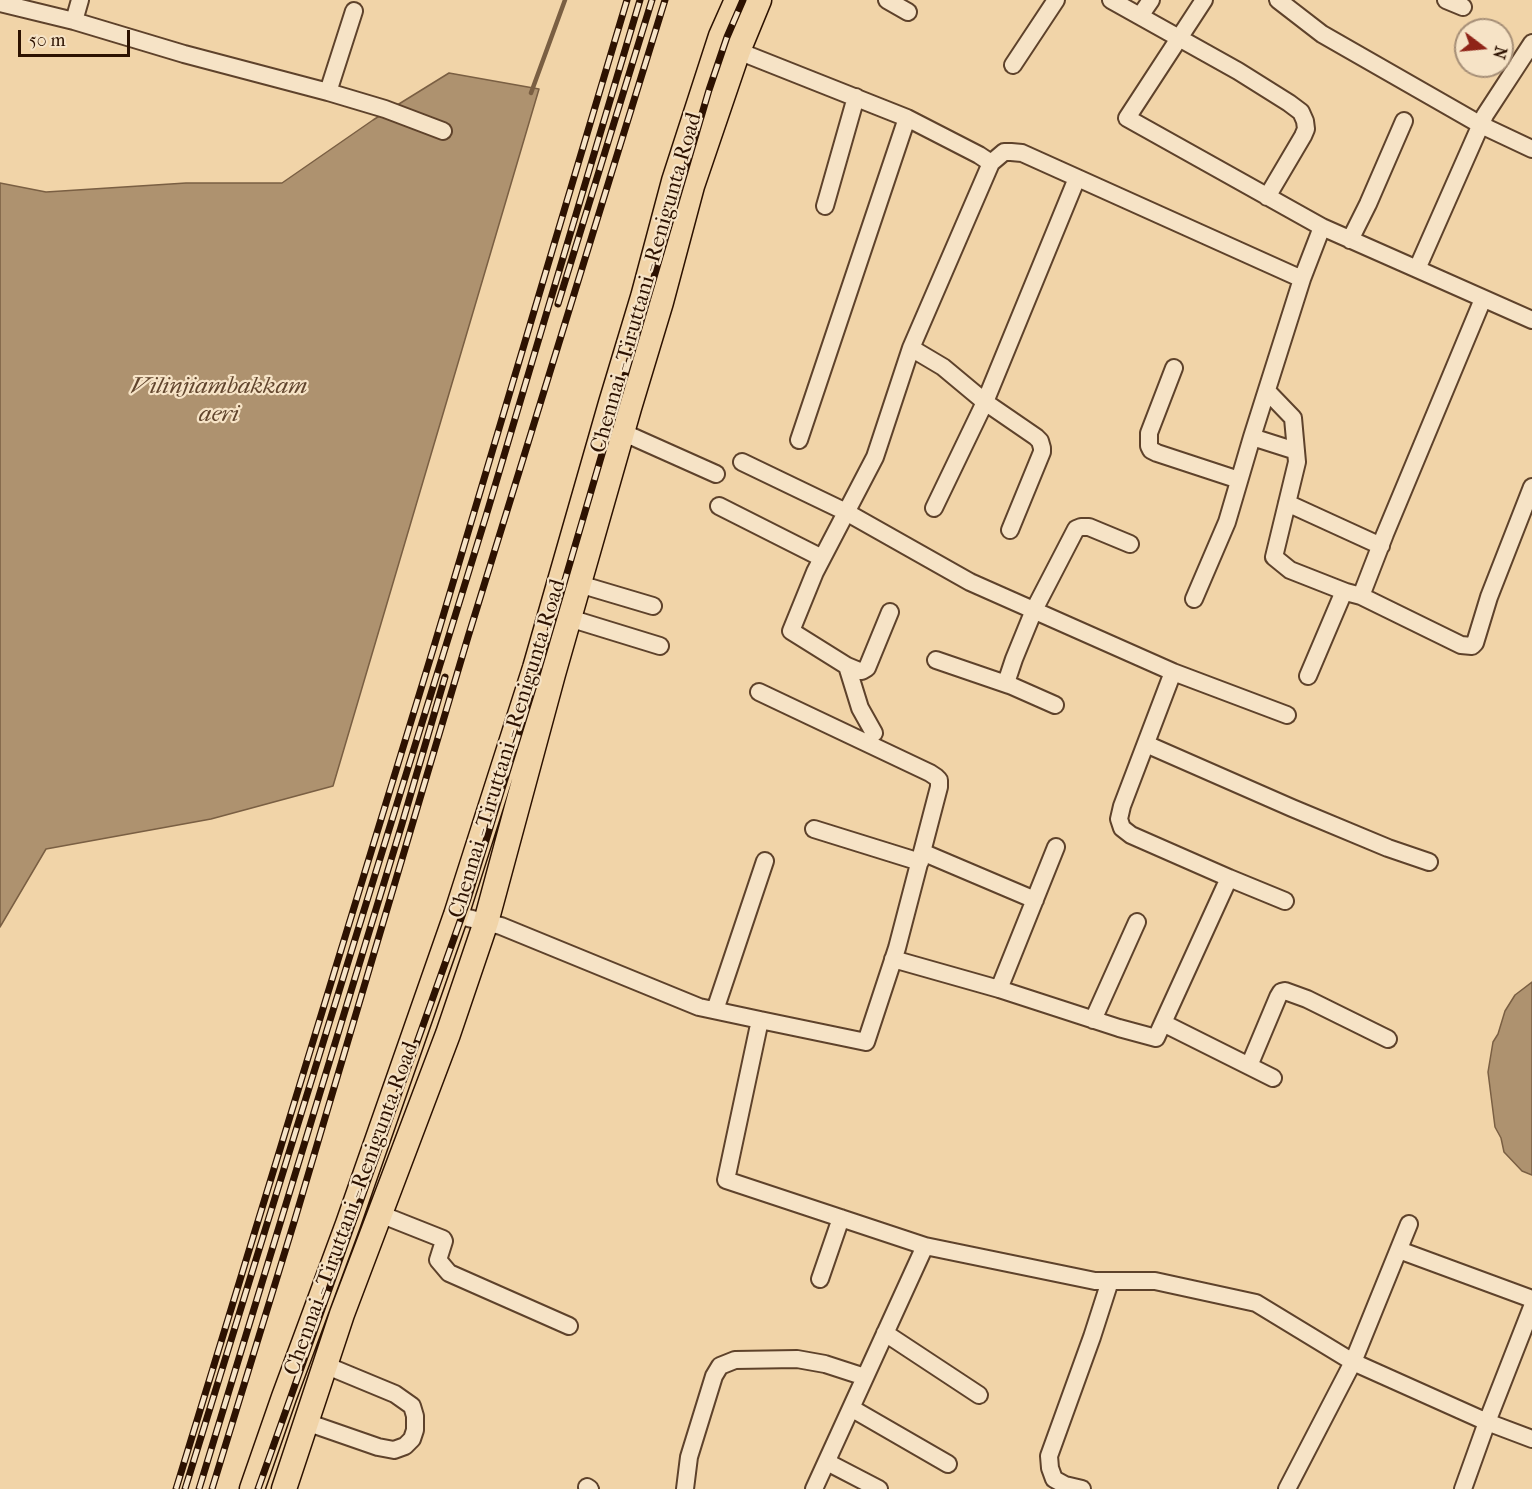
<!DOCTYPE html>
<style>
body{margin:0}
#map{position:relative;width:1532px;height:1489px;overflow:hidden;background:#f1d4a8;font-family:"IM FELL French Canon",serif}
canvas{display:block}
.north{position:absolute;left:1454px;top:18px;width:60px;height:60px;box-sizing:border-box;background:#f6e3c6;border:2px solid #a68f77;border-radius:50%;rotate:106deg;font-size:16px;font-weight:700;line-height:24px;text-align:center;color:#2d1201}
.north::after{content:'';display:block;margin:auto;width:21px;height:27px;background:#8f2418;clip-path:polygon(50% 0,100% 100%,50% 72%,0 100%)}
.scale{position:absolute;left:18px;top:30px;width:112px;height:27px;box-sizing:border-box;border:3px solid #2d1201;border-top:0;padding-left:8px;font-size:18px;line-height:21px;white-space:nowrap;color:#2d1201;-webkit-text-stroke:4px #f6e3c6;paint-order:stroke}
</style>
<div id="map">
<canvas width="1532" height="1489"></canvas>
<div class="north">N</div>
<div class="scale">50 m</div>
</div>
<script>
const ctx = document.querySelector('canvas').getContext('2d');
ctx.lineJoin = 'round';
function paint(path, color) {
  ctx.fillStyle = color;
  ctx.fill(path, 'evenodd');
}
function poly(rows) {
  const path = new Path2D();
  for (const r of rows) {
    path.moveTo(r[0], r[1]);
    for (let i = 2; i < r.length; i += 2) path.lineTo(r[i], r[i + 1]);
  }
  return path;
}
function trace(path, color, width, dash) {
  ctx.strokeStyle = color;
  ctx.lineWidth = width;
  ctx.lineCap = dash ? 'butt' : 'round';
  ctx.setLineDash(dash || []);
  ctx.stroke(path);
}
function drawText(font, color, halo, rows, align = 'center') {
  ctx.font = font + ' "IM FELL French Canon",serif';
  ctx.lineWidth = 4.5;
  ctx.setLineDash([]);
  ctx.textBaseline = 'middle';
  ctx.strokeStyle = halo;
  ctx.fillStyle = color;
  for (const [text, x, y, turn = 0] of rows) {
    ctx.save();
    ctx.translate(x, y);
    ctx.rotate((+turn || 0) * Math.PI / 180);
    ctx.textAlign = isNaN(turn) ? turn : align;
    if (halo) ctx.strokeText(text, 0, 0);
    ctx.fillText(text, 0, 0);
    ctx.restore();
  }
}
const water = poly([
 [449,73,539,89,333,786,211,819,46,849,0,927,0,183,46,192,186,183,282,183,373,120,449,73],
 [1532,982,1532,1175,1522,1171,1504,1152,1501,1138,1495,1127,1488,1072,1493,1042,1498,1034,1505,1011,1515,995,1532,982]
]);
const stream = poly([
 [531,93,565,0]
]);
const minor = poly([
 [887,0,908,12],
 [1111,0,1238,71,1289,103,1301,112,1305,121,1306,129,1303,136,1267,197],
 [1204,0,1127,118,1322,227],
 [1278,0,1322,34,1481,125,1532,149],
 [1446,0,1463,7],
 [0,3,74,21,80,0],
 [1140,16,1151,0],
 [74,21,184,54,328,92,385,109,443,131],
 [1532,43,1485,115,1417,269,1532,320],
 [728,47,907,118,979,155,991,163,911,348,875,457,815,572,791,631,847,666,859,671,862,671,867,668,890,612],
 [1013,65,1056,0],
 [328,92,354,11],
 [991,163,1004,152,1011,152,1022,153,1302,279,1252,437,1227,522,1194,599],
 [825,206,856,97],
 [1350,240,1368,204,1404,121],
 [1302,279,1322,227,1417,269],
 [911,348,943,367,985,402,1036,437,1040,441,1042,448,1042,452,1010,530],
 [1174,368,1149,433,1149,446,1151,450,1157,453,1239,480],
 [1267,391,1293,418,1297,462,1274,557,1290,570,1346,592],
 [622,432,716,474],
 [1252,437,1296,451],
 [799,440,907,118],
 [742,462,846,512,970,582,1173,672,1287,715],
 [1287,503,1381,546],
 [719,506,822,558],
 [934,508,985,402,1077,178],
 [579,584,653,606],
 [1361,596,1385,534,1483,299],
 [569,618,660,646],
 [936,660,1009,685],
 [847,666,860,708,874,733],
 [1173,672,1122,806,1119,819,1122,828,1131,835,1229,878],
 [1308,676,1342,596,1346,592,1361,596,1461,645,1472,646,1475,643,1489,597,1532,487],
 [759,692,930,773,936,777,939,780,939,787,897,948,866,1042,760,1020],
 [1055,705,1012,686,1009,685,1007,681,1008,677,1014,659,1034,610,1076,529,1081,527,1089,527,1130,544],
 [1146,744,1292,808,1388,848,1429,862],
 [814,829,920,862],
 [922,852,1035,900],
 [456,915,501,926,699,1007,760,1020,726,1180,925,1246,1095,1281,1155,1281,1256,1303,1353,1362,1487,1422,1532,1439],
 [893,959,999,989,1119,1028,1156,1038,1229,878,1285,901],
 [999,989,1056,847],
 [715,1010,765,861],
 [1093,1020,1137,922],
 [1163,1023,1273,1078],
 [1249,1066,1278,997,1281,992,1285,991,1307,999,1388,1039],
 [380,1214,443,1239,444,1241,438,1260,449,1273,569,1326],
 [1399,1250,1532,1299],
 [820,1279,841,1218],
 [885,1333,979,1395],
 [851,1408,948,1464],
 [306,1422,378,1447,394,1450,405,1446,412,1439,415,1430,415,1416,412,1406,395,1394,325,1365],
 [827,1462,879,1489],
 [587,1487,590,1489],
 [685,1489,689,1457,714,1376,720,1366,735,1360,797,1359,825,1364,865,1377],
 [814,1489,925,1246],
 [1082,1489,1065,1485,1054,1479,1050,1468,1049,1456,1092,1337,1110,1281],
 [1287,1489,1353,1362,1409,1224],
 [1463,1489,1487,1422,1532,1307]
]);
const highway = poly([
 [252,1489,284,1397,348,1224,456,915,535,668,611,403,643,297,674,181,721,36,737,0],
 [284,1489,342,1314,448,1034,486,922,553,674,629,408,661,302,692,186,738,51,759,0]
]);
const rail = poly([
 [558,304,652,0],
 [176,1489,435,643,627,0],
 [185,1489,486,516,640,0],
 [199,1489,402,824,445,677],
 [212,1489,295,1219,468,637,665,0],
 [258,1489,468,899,535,682,709,90,727,37,743,0]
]);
const streetNames = [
 ["Chennai - Tiruttani - Renigunta Road",647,283,-74],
 ["Chennai - Tiruttani - Renigunta Road",508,749,-73],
 ["Chennai - Tiruttani - Renigunta Road",352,1209,-70]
];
const waterNames = [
 ["Vilinjiambakkam",219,387],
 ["aeri",219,415]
];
paint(water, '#ae926f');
trace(water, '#7a5f43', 1.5);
trace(stream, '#7a5f43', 4.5);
trace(minor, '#5e422b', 20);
trace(highway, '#2d1201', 27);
trace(minor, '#f6e3c6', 16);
trace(highway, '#f1d4a8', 24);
trace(rail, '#2d1201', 7);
trace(rail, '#f6e3c6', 4.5, [14]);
drawText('22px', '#2d1201', '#f6e3c6', streetNames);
drawText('italic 24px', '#61452d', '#f6e3c6', waterNames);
</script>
